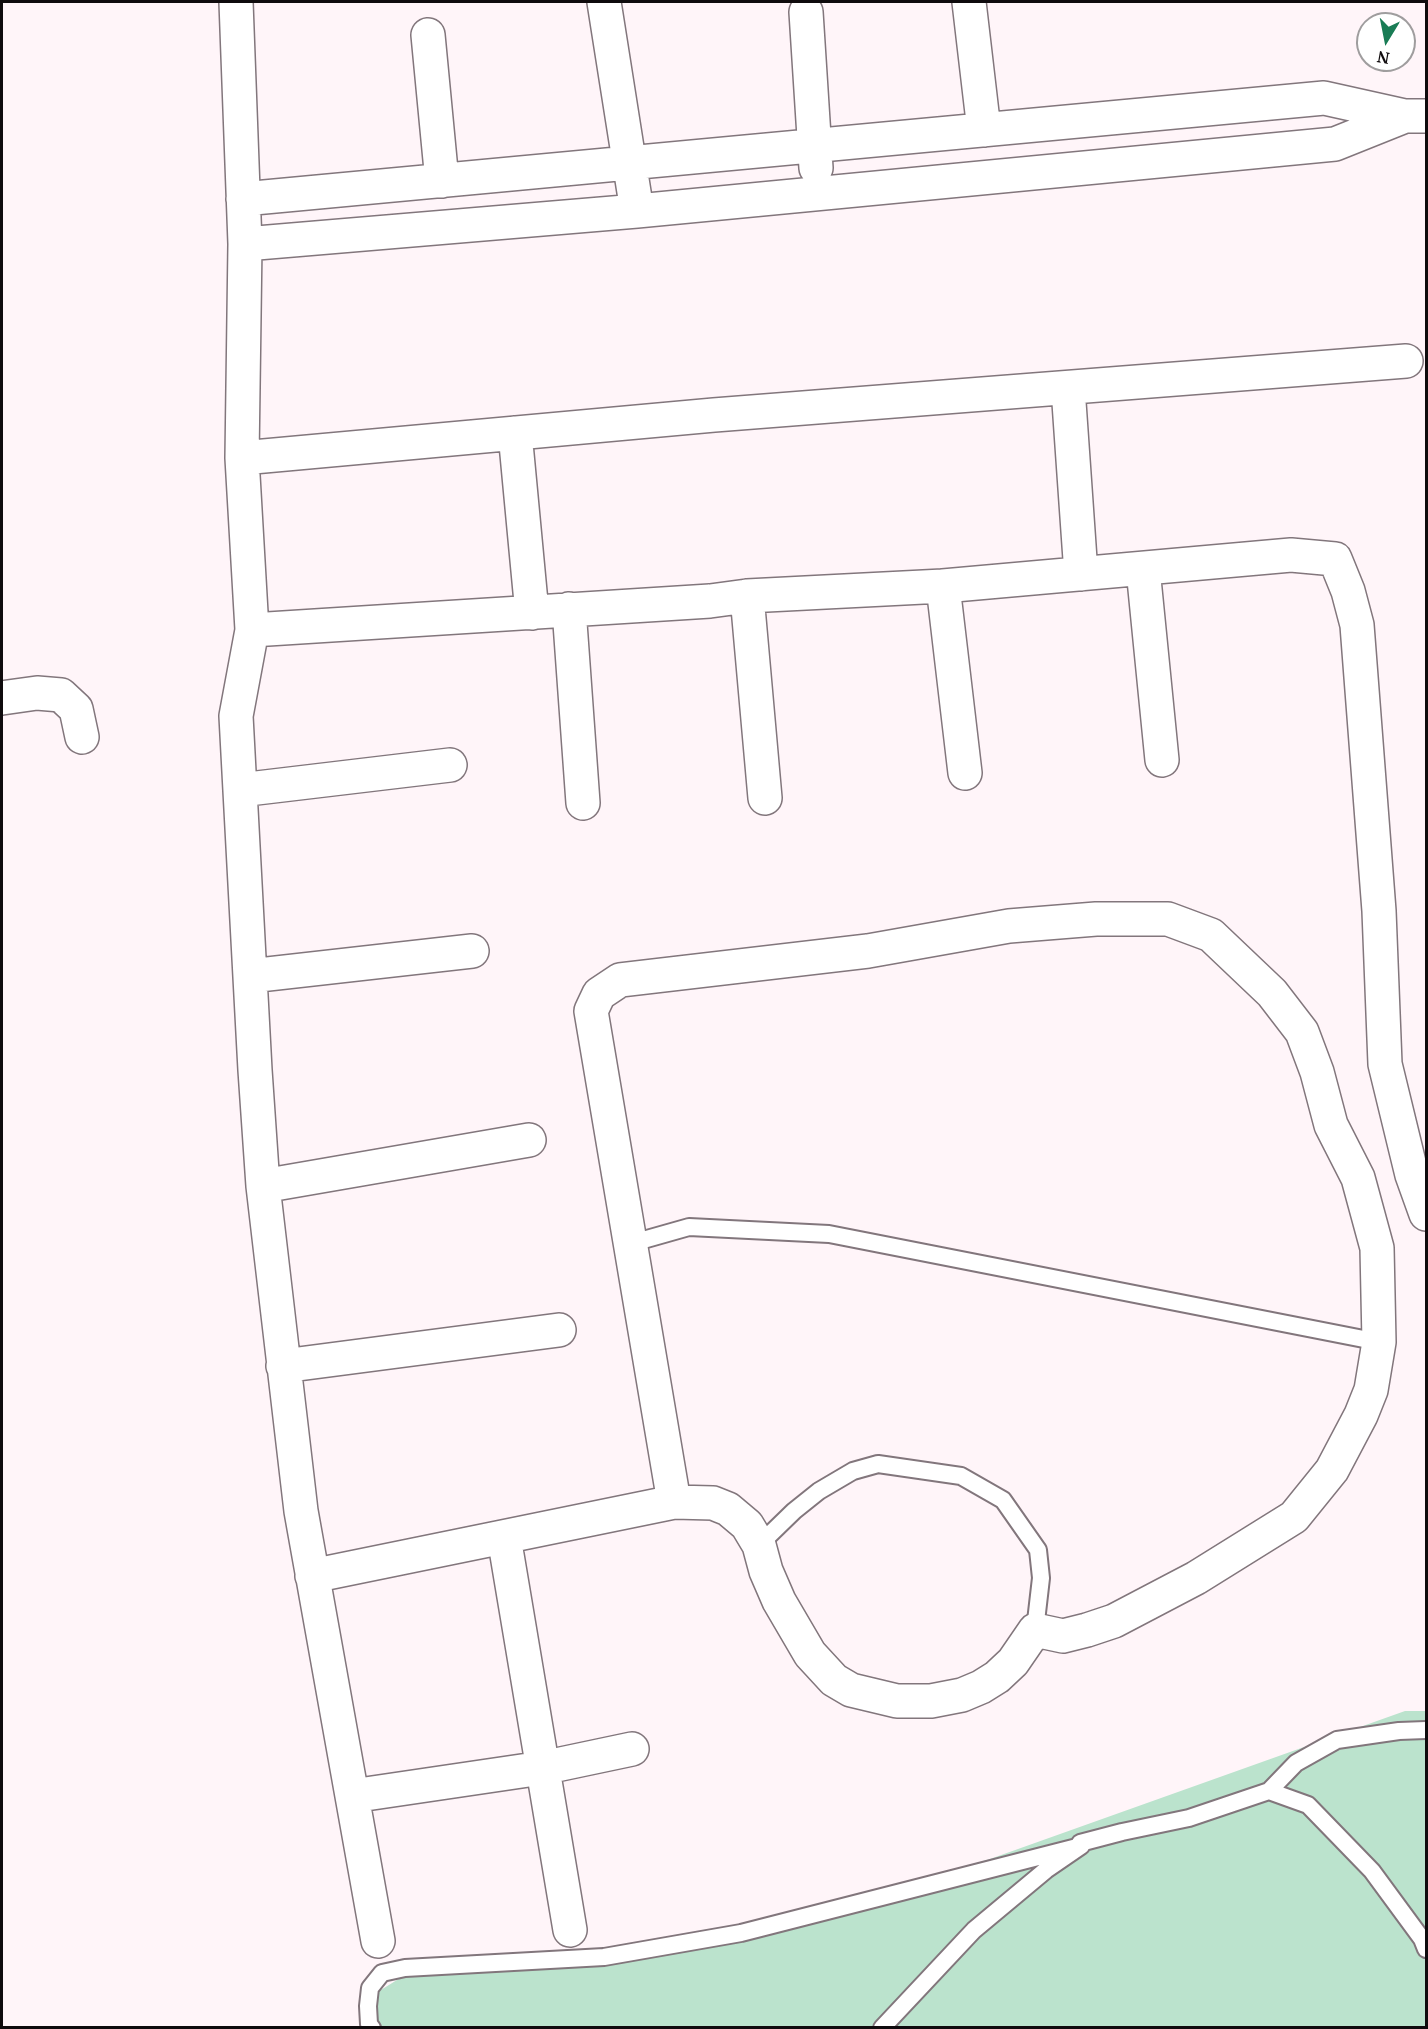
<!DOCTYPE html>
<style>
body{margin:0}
#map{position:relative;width:1428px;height:2029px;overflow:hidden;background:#fff5f9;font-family:"PT Serif",serif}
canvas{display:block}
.frame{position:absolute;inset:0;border:3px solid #0f0b0d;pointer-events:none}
.north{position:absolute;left:1356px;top:12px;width:60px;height:60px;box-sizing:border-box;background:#fff;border:2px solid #9f9d9e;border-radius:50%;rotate:190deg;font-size:16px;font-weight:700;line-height:24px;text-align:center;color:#0f0b0d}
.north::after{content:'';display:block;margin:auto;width:21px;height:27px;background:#197c55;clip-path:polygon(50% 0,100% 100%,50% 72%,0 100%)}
</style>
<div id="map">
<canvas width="1428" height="2029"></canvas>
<div class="frame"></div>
<div class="north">N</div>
</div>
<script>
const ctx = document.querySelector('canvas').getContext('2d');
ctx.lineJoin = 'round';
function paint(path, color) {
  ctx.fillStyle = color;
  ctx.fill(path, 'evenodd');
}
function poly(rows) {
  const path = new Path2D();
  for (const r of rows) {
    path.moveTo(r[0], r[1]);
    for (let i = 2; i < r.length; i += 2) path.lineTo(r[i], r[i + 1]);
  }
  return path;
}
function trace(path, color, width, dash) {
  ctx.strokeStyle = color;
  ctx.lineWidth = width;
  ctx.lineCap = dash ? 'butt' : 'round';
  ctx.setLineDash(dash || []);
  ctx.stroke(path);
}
const green = poly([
 [1405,1711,1426,1711,1426,2027,374,2028,376,1993,405,1975,492,1972,693,1946,990,1859]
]);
const lane = poly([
 [629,1244,689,1227,829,1234,1379,1342],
 [759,1545,794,1511,819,1491,853,1471,878,1464,961,1476,1003,1500,1038,1550,1041,1578,1035,1630],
 [1269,1791,1296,1763,1337,1740,1399,1731,1426,1730],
 [372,2028,369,2024,368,2006,370,1988,382,1973,405,1968,604,1957,741,1933,1081,1846],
 [882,2028,974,1930,1046,1870,1081,1846,1080,1843,1122,1832,1189,1818,1269,1791,1308,1805,1372,1871,1422,1939,1426,1949]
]);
const street = poly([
 [236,2,245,244,242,458,252,630,236,716,255,1070,263,1186,301,1511,378,1941],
 [604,2,637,211],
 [969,2,984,130],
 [806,12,816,168],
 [428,35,442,181],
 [243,199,1324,98,1405,116,1426,116],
 [245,244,637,211,1335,144,1405,116],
 [1068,388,1081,574],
 [515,433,532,613],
 [242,458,714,415,1406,361],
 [1143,569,1162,760],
 [943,586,965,773],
 [747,596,765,798],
 [569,609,583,803],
 [252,630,710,601,747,596,943,586,1291,555,1335,559,1348,591,1357,625,1379,911,1385,1064,1412,1175,1426,1214],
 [2,698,37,693,61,695,76,709,82,737],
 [240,790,450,765],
 [250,976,472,951],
 [263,1186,529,1140],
 [283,1366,559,1330],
 [504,1537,570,1930],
 [312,1576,674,1502,713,1503,728,1509,747,1525,759,1545,766,1571,779,1601,810,1654,834,1680,851,1690,897,1701,931,1701,962,1695,981,1687,997,1677,1013,1662,1035,1630,1063,1636,1087,1630,1114,1621,1196,1578,1294,1517,1332,1470,1361,1415,1371,1390,1379,1342,1377,1248,1358,1178,1331,1125,1317,1072,1302,1032,1272,993,1211,935,1168,919,1096,919,1009,926,868,951,620,980,599,994,591,1011,674,1502],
 [352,1796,542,1768,632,1749]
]);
paint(green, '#bbe3cd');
trace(lane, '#82767c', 20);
trace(street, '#82767c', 36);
trace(lane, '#fff', 16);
trace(street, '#fff', 33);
</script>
